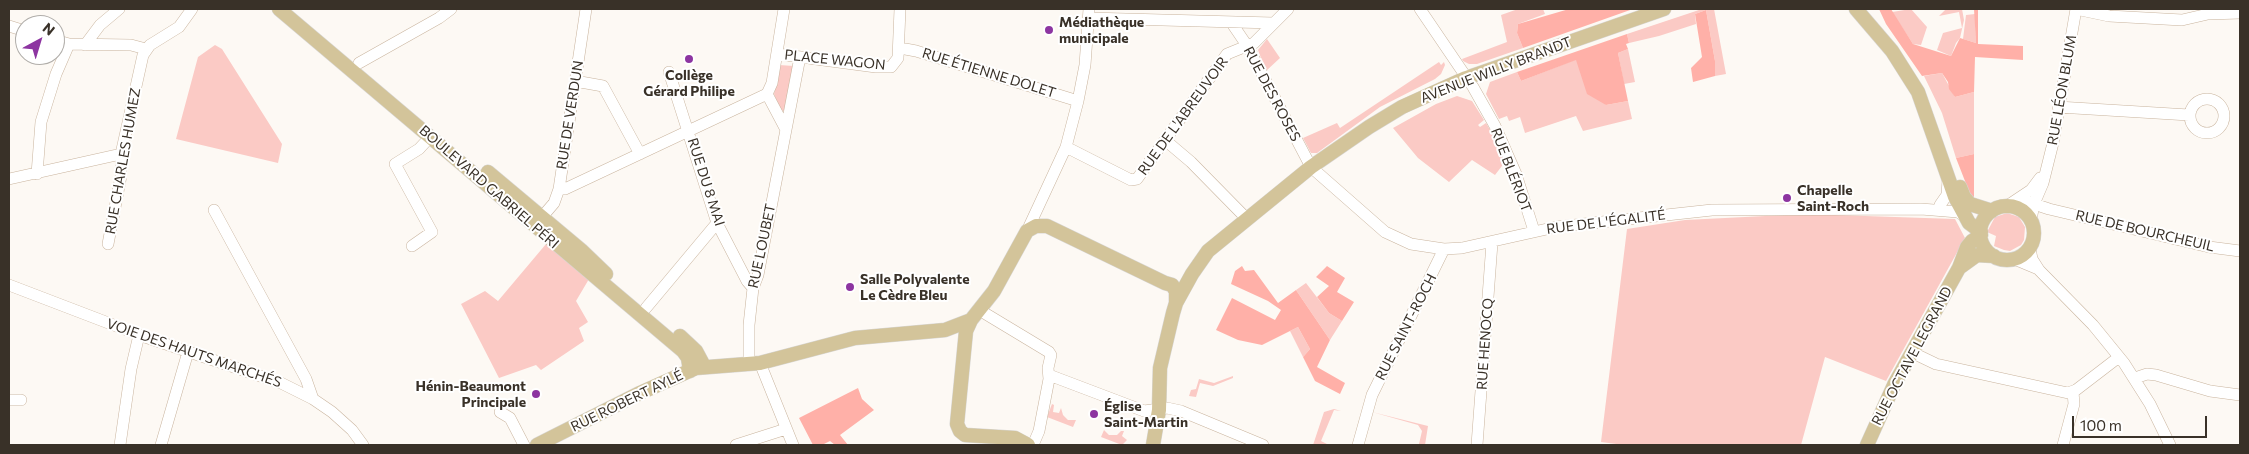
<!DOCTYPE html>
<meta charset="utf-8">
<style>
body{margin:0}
#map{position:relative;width:2249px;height:454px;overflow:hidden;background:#fdf9f4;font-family:Commissioner,sans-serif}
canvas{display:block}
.frame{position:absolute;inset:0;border:10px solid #393128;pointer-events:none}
.north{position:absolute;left:15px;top:15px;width:50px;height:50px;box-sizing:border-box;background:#fff;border:1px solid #b0ada9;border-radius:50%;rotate:39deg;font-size:14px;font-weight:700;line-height:20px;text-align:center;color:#393128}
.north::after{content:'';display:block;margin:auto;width:18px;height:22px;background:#8d35a1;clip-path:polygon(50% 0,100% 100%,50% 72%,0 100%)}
.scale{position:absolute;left:2072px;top:416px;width:135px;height:22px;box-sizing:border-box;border:2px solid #393128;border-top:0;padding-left:6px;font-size:15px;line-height:18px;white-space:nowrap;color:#393128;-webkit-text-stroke:4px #fff;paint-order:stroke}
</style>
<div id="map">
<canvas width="2249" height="454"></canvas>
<div class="frame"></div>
<div class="north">N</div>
<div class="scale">100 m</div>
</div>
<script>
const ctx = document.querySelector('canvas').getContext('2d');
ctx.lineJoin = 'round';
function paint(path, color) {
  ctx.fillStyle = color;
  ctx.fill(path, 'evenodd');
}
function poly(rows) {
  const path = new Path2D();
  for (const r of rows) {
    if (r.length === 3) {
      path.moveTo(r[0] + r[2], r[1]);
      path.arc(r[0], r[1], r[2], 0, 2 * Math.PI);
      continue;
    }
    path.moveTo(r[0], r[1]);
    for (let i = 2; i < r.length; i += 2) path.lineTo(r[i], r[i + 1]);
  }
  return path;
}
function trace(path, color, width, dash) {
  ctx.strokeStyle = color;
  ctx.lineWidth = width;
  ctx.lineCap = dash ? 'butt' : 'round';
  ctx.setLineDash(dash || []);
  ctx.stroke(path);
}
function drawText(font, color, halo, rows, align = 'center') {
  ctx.font = font + ' Commissioner,sans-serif';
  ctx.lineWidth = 4;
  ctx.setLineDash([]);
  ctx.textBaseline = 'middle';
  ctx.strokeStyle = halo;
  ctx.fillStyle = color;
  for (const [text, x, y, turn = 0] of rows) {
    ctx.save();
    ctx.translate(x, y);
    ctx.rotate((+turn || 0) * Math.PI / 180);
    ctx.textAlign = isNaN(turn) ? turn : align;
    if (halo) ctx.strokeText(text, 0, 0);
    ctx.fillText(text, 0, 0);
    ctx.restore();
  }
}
const green = poly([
 [1518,9,1543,9,1545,14,1518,24,1517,33,1523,48,1477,64,1469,64,1463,61,1462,59,1507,42,1501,15],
 [1702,9,1714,9,1726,74,1715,76,1715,61,1706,10,1695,14,1696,24,1659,36,1629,43,1627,34],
 [1911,9,1927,27,1921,45,1913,44,1892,12],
 [1946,9,1962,9,1964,20,1960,38,1956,43,1951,56,1937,50,1943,33,1962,28,1959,12,1939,16],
 [1975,14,1976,43,1963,39,1966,15],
 [1267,39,1280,58,1266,71,1258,50],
 [215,45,222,49,282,144,278,163,176,139,198,57],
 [1628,49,1635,82,1624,84,1618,53],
 [1577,59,1606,105,1628,101,1632,119,1583,131,1576,116,1525,133,1520,117,1509,121,1507,116,1499,119,1486,94,1490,82,1517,72,1521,81],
 [1439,62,1441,65,1444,62,1445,65,1441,74,1435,79,1380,107,1317,153,1311,153,1303,138,1337,123,1340,128],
 [779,65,794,66,785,111,780,110,774,94],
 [1942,73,1955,97,1974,92,1974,154,1956,158,1942,113,1924,76],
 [1457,96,1472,101,1484,120,1478,125,1480,127,1486,123,1495,138,1505,162,1495,175,1472,160,1449,182,1418,158,1393,128,1436,104],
 [2007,213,2019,217,2025,227,2024,240,2021,245,2010,251,2004,250,1994,246,1996,236,1987,232,1995,217],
 [1805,214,1955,219,1965,238,1886,381,1825,357,1801,445,1624,445,1601,442,1627,229,1685,220],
 [546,244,589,279,576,301,588,322,579,328,584,341,541,370,536,365,499,378,461,304,485,291,498,301],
 [1306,283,1329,313,1342,321,1330,340,1296,290],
 [1298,327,1310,349,1303,357,1290,331],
 [1233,376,1233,378,1213,386,1200,383,1196,397,1189,396,1191,390,1196,389,1199,379,1214,383],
 [1052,404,1054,405,1053,412,1059,413,1061,408,1063,415,1068,420,1076,420,1073,427,1047,417],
 [1334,409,1341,411,1334,410,1321,441,1327,444,1326,445,1313,445,1324,412],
 [1372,412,1428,426,1425,445,1419,444,1422,431,1418,425],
 [1104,430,1109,435,1117,435,1121,431,1124,431,1122,436,1127,440,1122,445,1101,437]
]);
const forest = poly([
 [1569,9,1633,9,1523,48,1517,33,1518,24],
 [1879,9,1891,9,1913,44,1951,56,1960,38,1976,43,1974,9,1978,9,1978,44,2023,46,2023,60,1975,57,1974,92,1955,97,1949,89,1948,82,1942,73,1922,76,1886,24],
 [1706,10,1715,61,1715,76,1693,82,1691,68,1702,57,1695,14],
 [1627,34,1629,43,1626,44,1628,49,1618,53,1628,101,1606,105,1587,94,1576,60,1521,81,1517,72],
 [1974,154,1974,199,1972,199,1956,158],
 [1242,266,1245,271,1254,270,1278,303,1296,290,1330,340,1317,367,1345,383,1340,394,1315,381,1303,357,1310,349,1298,327,1262,345,1238,340,1216,330,1232,298,1275,320,1281,310,1268,301,1231,284,1235,271],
 [1327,266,1345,278,1337,292,1354,302,1342,321,1329,313,1317,297,1329,286,1316,277],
 [858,388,862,399,874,410,840,435,848,445,835,445,830,441,822,445,813,445,799,418]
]);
const minor = poly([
 [1420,9,1473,87,1495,126,1516,174,1534,231],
 [2076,9,2109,16,2182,20,2208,14,2240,13],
 [1089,18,1273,23],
 [1231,22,1248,47,1311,167,1385,232,1411,244,1444,249,1462,248,1556,227,1712,210,1921,209,1958,212,1966,217],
 [9,26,25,31],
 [55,40,69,44,131,45,146,49],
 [85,45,100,25,119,9],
 [900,48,916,51,1078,101],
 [778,54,876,67,891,67,898,58,900,9],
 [359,63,439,18,451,9],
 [669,72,717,223,747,281,753,288],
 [575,81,603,86,640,154],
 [767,94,772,83,784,9],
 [767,94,785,128],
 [2207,116,17],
 [2058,107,2189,115],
 [1165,140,1191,162,1247,219],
 [1066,147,1131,180,1137,179,1227,54,1254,43,1288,9],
 [37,174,41,122,56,74,69,44],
 [9,179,121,154],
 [559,189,565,189,767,94],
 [2019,199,2049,209,2209,247,2240,251],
 [1940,205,1947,195,1948,180],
 [2007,206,2031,190,2040,178],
 [214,210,306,379,313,399],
 [2031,220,2034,204,2043,183,2053,143,2076,9],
 [536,221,542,217,554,203,559,189,586,9],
 [1027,231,1066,147,1078,101,1085,65,1089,9],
 [108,244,121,176,121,154,143,55,150,45,179,27,192,9],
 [412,246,432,232,395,164,419,149,431,136],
 [2030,248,2032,259,2039,270,2093,325,2124,363,2150,404,2170,445],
 [2014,259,2038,269],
 [9,285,145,337,281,383,313,399,332,412,352,430,363,445],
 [646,308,717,223],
 [981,311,1049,352,1051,355,1048,368,1049,379,1039,431,1033,445],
 [1911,352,1936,364,2068,393,2076,390,2119,357],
 [760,363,793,445],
 [749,364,749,325,753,288,758,275,800,57],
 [1049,375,1144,411,1167,408,1181,411,1263,445],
 [2135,378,2147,374,2156,375,2210,391,2240,395],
 [9,400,21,400],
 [500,412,510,418,524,445],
 [120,445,131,369,139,335],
 [161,445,188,352],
 [736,445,786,429],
 [1358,445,1372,395,1444,249],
 [1477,445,1492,243],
 [2063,445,2074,404,2073,392]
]);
const major = poly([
 [279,9,683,351,688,358,690,371],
 [1856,9,1892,51,1918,92,1955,197,1969,223,1981,232],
 [488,172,581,250,606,274],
 [1960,187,1964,197,1970,204,1992,211],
 [2007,233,27],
 [1959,268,1977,255,1994,256],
 [680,336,696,351,704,366],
 [537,445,640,393,696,368,760,363,855,338,945,330,971,320],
 [1028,445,1015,438,965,435,960,431,957,424,966,331,971,320,994,291,1027,231,1036,226,1047,226,1165,283,1172,285,1176,291,1176,303],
 [1153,445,1159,410,1160,368,1173,313,1176,303,1192,274,1208,251,1311,167,1369,127,1402,107,1466,78,1664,9],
 [1867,445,1894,385,1959,268,1967,247,1972,241,1981,235]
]);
const markers = [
 [1049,30,5,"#8d35a1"],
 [689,59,5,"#8d35a1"],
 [1787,198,5,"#8d35a1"],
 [850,287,5,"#8d35a1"],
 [536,394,5,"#8d35a1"],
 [1094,414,5,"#8d35a1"]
];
const poiNames = [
 ["Médiathèque",1059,22],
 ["municipale",1059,38],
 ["Collège",689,75,"center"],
 ["Gérard Philipe",689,91,"center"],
 ["Chapelle",1797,190],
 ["Saint-Roch",1797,206],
 ["Salle Polyvalente",860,279],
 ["Le Cèdre Bleu",860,295],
 ["Hénin-Beaumont",526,386,"right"],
 ["Principale",526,402,"right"],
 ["Église",1104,406],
 ["Saint-Martin",1104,422]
];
const streetNames = [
 ["PLACE WAGON",835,60,6],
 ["AVENUE WILLY BRANDT",1496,70,-21],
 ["RUE ÉTIENNE DOLET",989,73,17],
 ["RUE LÉON BLUM",2062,90,-80],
 ["RUE DES ROSES",1272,94,62],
 ["RUE DE VERDUN",570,115,-81],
 ["RUE DE L'ABREUVOIR",1183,116,-54],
 ["RUE CHARLES HUMEZ",123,161,-80],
 ["RUE BLÉRIOT",1511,170,69],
 ["RUE DU 8 MAI",706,182,72],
 ["BOULEVARD GABRIEL PÉRI",489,187,41],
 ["RUE DE L'ÉGALITÉ",1606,222,-7],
 ["RUE DE BOURCHEUIL",2145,231,13],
 ["RUE LOUBET",762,246,-78],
 ["RUE SAINT-ROCH",1406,327,-63],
 ["RUE HENOCQ",1485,344,-86],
 ["VOIE DES HAUTS MARCHÉS",194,353,19],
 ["RUE OCTAVE LEGRAND",1912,356,-62],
 ["RUE ROBERT AYLÉ",627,401,-26]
];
paint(green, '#fbcac5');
paint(forest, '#ffb0a8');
trace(minor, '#c9b49e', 12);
trace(major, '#d7d6d4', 15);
trace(minor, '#fff', 11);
trace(major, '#d3c49a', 14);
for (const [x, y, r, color] of markers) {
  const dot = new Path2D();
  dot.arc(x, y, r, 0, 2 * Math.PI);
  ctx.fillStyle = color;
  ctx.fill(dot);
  trace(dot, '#fff', 2);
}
drawText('bold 14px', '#393128', '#fff', poiNames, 'left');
drawText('14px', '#393128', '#fff', streetNames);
</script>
